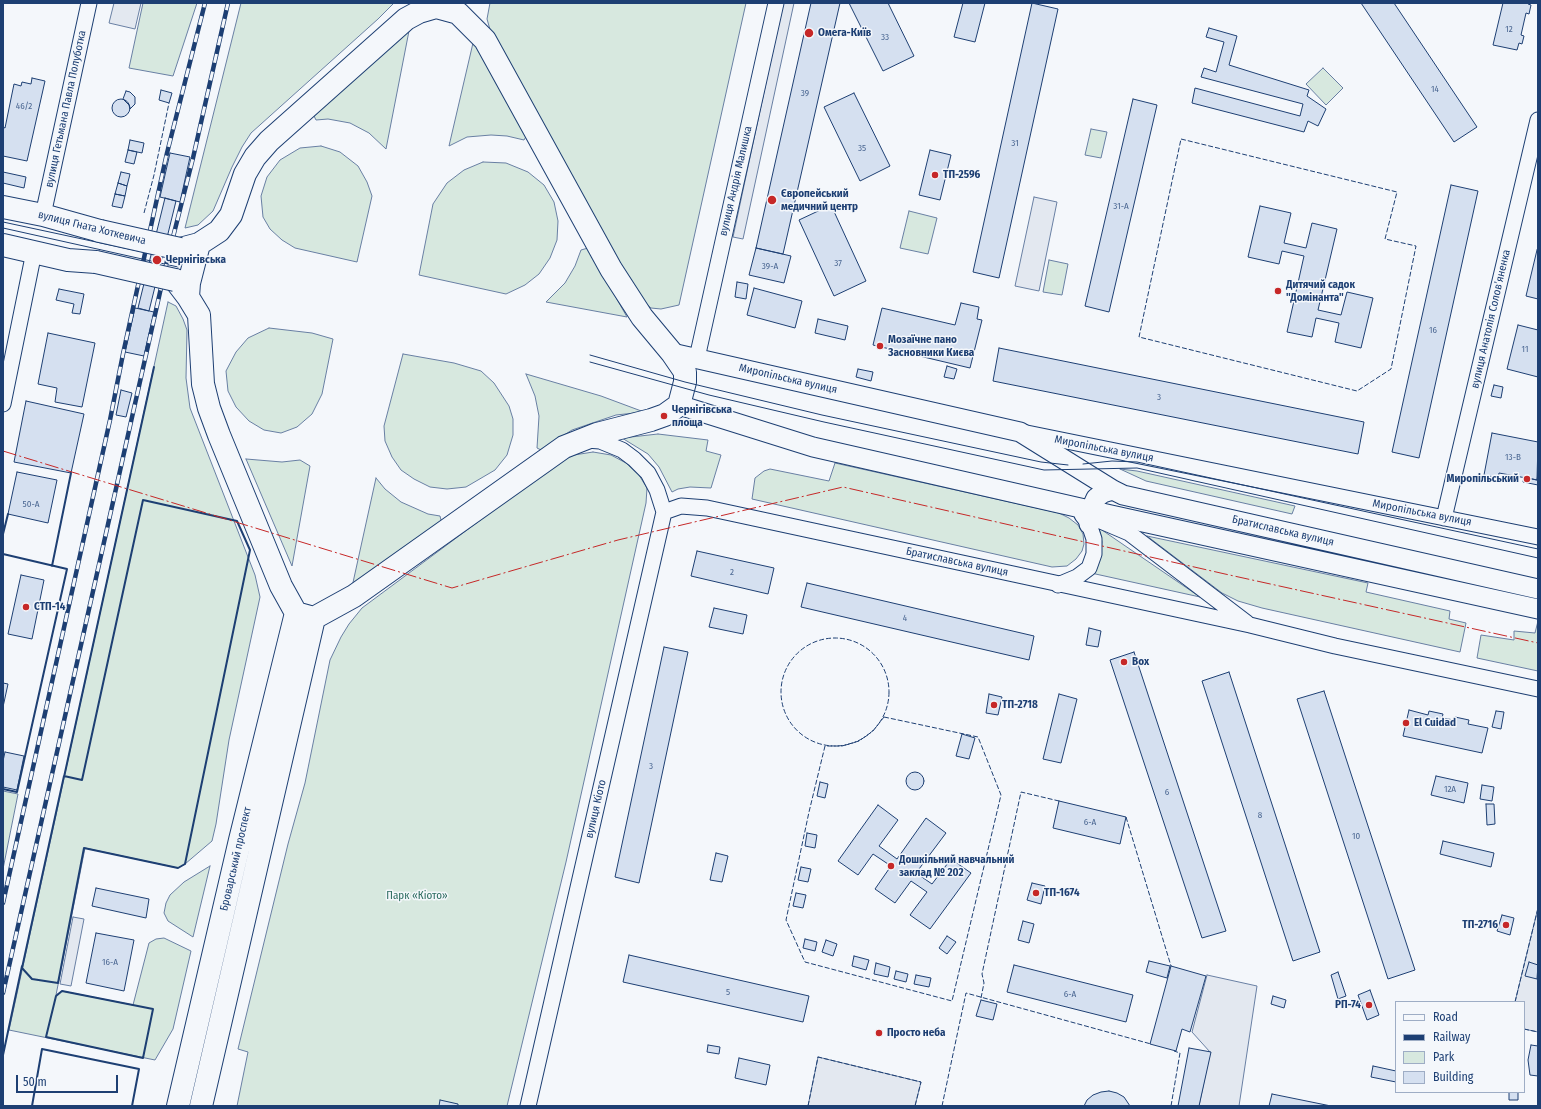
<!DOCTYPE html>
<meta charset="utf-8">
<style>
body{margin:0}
#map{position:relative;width:1541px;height:1109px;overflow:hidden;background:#f4f7fb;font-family:"Fira Sans Condensed",sans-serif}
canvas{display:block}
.frame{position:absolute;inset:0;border:4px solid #1d3f73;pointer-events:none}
.legend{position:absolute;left:1395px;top:1001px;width:130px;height:92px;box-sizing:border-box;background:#f4f7fb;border:1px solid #9eadc5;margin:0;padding:5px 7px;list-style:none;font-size:12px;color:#1d3f73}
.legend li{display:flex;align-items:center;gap:8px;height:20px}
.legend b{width:20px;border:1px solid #9eadc5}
.scale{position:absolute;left:16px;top:1075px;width:102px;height:18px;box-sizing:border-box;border:2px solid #1d3f73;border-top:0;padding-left:5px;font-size:12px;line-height:14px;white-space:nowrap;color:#1d3f73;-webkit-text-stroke:3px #f4f7fb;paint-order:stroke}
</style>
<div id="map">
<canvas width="1541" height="1109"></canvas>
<div class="frame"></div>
<ul class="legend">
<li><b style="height:5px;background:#f4f7fb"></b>Road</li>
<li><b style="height:5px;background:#1d3f73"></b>Railway</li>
<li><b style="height:11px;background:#d7e8df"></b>Park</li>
<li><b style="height:11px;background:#d5e0f0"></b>Building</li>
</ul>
<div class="scale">50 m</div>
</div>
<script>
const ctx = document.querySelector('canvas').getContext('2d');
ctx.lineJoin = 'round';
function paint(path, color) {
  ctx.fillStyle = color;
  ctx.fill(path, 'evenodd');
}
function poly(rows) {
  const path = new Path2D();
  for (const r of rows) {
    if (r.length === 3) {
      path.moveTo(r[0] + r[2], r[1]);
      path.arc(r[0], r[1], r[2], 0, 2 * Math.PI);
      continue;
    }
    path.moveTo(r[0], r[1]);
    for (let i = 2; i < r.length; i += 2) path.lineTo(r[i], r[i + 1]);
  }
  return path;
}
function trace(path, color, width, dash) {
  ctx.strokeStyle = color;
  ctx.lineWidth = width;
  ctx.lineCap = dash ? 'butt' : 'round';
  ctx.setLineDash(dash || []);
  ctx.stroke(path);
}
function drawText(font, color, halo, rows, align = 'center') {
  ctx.font = font + ' "Fira Sans Condensed",sans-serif';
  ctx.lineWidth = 3;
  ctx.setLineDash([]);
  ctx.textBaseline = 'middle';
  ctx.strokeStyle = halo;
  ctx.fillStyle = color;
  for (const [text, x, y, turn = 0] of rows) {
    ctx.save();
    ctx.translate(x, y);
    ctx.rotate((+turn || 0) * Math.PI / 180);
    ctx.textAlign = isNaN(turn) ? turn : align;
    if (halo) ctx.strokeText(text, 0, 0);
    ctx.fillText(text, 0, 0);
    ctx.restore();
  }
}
const green = poly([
 [143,3,197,3,173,76,129,68,143,3],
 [241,3,394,3,378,19,251,133,242,147,232,167,213,211,198,225,185,228,241,3],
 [490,3,746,3,679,305,661,309,651,308,638,297,491,33,487,19,490,3],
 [409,31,386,149,369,133,350,123,328,119,316,120,313,114,409,31],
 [473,43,479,44,528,133,524,140,507,136,491,135,467,137,449,146,473,43],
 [1323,68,1343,88,1326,105,1306,84,1323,68],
 [1091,129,1107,132,1101,158,1085,155,1091,129],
 [321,146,340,152,358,166,367,182,372,196,357,262,295,248,282,240,270,229,263,217,261,196,267,177,280,160,300,148,321,146],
 [483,162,506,163,528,172,544,185,554,202,558,221,557,240,550,258,539,274,525,285,506,294,419,275,433,204,447,183,464,170,483,162],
 [909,211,937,218,928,254,900,248,909,211],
 [588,248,627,317,546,302,565,283,575,266,581,250,588,248],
 [1049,260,1068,264,1062,295,1043,292,1049,260],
 [168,302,176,306,183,319,187,330,186,378,190,408,255,575,260,597,229,740,216,824,212,841,185,864,178,868,85,848,56,995,62,991,133,1005,149,943,156,939,164,938,191,951,173,1029,155,1060,9,1030,168,302],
 [269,328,312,333,333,339,322,394,312,414,297,427,281,433,264,430,249,421,236,407,228,391,226,371,236,352,248,338,269,328],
 [403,354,454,363,481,371,494,383,509,406,513,419,513,435,507,455,495,470,466,487,447,489,430,487,414,479,401,470,392,457,385,441,384,426,403,354],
 [526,374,601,396,644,412,616,415,572,430,541,450,537,448,539,416,535,396,526,374],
 [658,434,708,440,706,451,721,455,711,488,690,487,678,489,672,492,659,467,648,454,622,438,658,434],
 [593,452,611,455,626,463,639,475,647,488,646,503,566,862,507,1106,237,1106,248,1052,238,1049,288,844,305,783,330,660,341,637,349,624,362,608,557,463,574,455,593,452],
 [246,459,282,462,300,460,310,466,292,566,246,459],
 [835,463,1059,513,1069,518,1078,525,1083,534,1084,544,1082,551,1076,559,1067,566,1052,567,752,499,755,478,764,471,770,469,829,481,835,463],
 [1120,469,1137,471,1295,506,1292,514,1146,481,1120,469],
 [376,478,385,489,401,502,428,514,440,516,442,524,352,587,376,478],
 [1099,528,1200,597,1091,573,1101,551,1102,542,1099,528],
 [1147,536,1368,583,1366,592,1450,611,1449,619,1466,623,1460,652,1262,608,1238,601,1222,593,1147,536],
 [1538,621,1538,671,1477,658,1481,635,1514,640,1514,631,1535,633,1538,621],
 [3,791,18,794,3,869,3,791],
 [210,866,193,937,168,921,164,913,166,903,170,895,184,882,210,866]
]);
const parking = poly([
 [114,3,141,3,135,29,109,23,114,3],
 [783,3,794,3,743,239,733,237,783,3],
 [1034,197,1057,202,1039,291,1015,286,1034,197],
 [1538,908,1538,1032,1524,1029,1524,1002,1515,1002,1538,908],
 [73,917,84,919,71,986,60,984,73,917],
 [1207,975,1257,986,1239,1106,1199,1106,1210,1052,1192,1032,1207,975],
 [818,1057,921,1082,915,1106,808,1106,818,1057]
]);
const building = poly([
 [811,3,840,3,783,254,756,248,811,3],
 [849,3,888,3,914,56,883,71,849,3],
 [963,3,985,3,975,42,954,37,963,3],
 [1032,3,1058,9,999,278,973,272,1032,3],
 [1361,3,1394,3,1477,127,1454,142,1361,3],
 [1503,3,1528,3,1528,4,1531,5,1529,14,1526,13,1521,35,1524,36,1522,44,1519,43,1517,50,1493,45,1503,3],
 [1209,28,1237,36,1229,65,1309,90,1307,96,1326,109,1318,126,1308,121,1304,132,1192,103,1195,88,1300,116,1303,104,1201,77,1204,68,1216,72,1224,42,1206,37,1209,28],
 [32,78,45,81,27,161,3,156,3,127,5,128,14,84,21,86,22,82,31,84,32,78],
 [161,90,172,93,169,103,159,100,161,90],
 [126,91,130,92,135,97,135,104,130,109,129,105,123,99,126,91],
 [854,93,890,166,860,181,824,107,854,93],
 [1133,99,1157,105,1109,312,1085,306,1133,99],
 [121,108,9],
 [130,140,144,143,142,153,128,150,130,140],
 [128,150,137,152,134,164,125,162,128,150],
 [930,150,951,155,940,200,919,195,930,150],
 [170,153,190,157,180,202,160,197,170,153],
 [3,172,26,177,24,188,3,183,3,172],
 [121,172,130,174,127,186,118,183,121,172],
 [118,183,127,186,125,196,115,194,118,183],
 [1451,185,1478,191,1419,458,1392,452,1451,185],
 [115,194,125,196,122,208,112,206,115,194],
 [165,198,176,201,149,311,138,308,165,198],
 [831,205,866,281,834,296,799,220,831,205],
 [1260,206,1291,213,1284,243,1306,248,1312,223,1337,229,1318,310,1341,315,1347,292,1373,298,1361,348,1335,342,1339,323,1316,318,1312,337,1287,332,1304,256,1282,251,1279,264,1248,257,1260,206],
 [756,248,791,256,784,283,749,275,756,248],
 [1537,250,1538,251,1538,299,1526,296,1537,250],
 [737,282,748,284,746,299,735,297,737,282],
 [754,288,802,301,795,328,747,315,754,288],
 [59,289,84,294,80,314,72,313,74,304,56,300,59,289],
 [961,303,979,307,977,319,982,320,970,368,873,345,882,308,955,325,961,303],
 [135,308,154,312,144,356,125,352,135,308],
 [818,319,848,326,845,340,815,333,818,319],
 [1518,325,1538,330,1538,377,1507,369,1518,325],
 [48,333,95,343,82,407,55,402,57,388,38,384,48,333],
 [999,348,1364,422,1358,454,993,381,999,348],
 [947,366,957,369,954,379,944,377,947,366],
 [858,369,873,372,871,381,856,377,858,369],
 [1494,385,1503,387,1501,398,1491,396,1494,385],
 [121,390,132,393,126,417,116,415,121,390],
 [26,401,84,414,71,473,14,462,26,401],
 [1492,433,1538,442,1537,480,1499,473,1498,478,1484,475,1492,433],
 [17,472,57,480,48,523,8,514,17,472],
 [1538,474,1538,485,1523,482,1524,477,1537,480,1538,474],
 [697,551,774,568,768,594,691,576,697,551],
 [21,575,44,580,32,639,8,634,21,575],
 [807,583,1034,636,1029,660,801,607,807,583],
 [714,608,747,615,743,634,709,627,714,608],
 [1089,628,1101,631,1098,647,1086,645,1089,628],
 [664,647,688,652,639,883,615,877,664,647],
 [1134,652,1226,931,1202,938,1110,660,1134,652],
 [1229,672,1320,952,1293,961,1202,681,1229,672],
 [3,683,8,684,3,707,3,683],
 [1324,691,1415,970,1388,979,1297,699,1324,691],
 [989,694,1002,697,998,715,986,713,989,694],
 [1059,694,1077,699,1061,763,1043,759,1059,694],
 [1409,710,1428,715,1429,711,1443,714,1442,718,1454,720,1455,717,1469,720,1468,724,1488,728,1482,753,1403,736,1409,710],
 [1496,711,1504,712,1501,729,1492,727,1496,711],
 [962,734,975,738,969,759,956,756,962,734],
 [5,752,24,756,17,790,3,787,3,761,5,752],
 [915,781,9],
 [1436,776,1468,783,1464,803,1431,795,1436,776],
 [820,782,828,784,825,798,817,796,820,782],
 [1482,785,1494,787,1492,801,1480,799,1482,785],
 [1059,801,1126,817,1120,844,1053,828,1059,801],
 [1486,804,1494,804,1495,824,1487,825,1486,804],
 [878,805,898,820,879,846,897,859,926,818,946,833,916,873,932,884,951,859,971,873,930,929,910,915,927,892,911,881,895,903,875,889,891,866,873,854,858,875,838,861,878,805],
 [807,833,817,835,815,848,805,846,807,833],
 [1443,841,1494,853,1491,867,1440,854,1443,841],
 [716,853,728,856,722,882,710,880,716,853],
 [801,867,811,869,808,882,798,880,801,867],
 [1032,883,1045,886,1041,904,1027,900,1032,883],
 [96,888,149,899,146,918,92,906,96,888],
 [796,893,806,895,803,908,793,906,796,893],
 [1502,915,1514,918,1510,935,1497,931,1502,915],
 [1023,921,1034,924,1029,943,1018,940,1023,921],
 [96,933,134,940,124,991,86,983,96,933],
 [947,936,956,942,947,954,939,948,947,936],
 [805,939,817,942,815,951,803,948,805,939],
 [826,940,837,944,833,956,822,952,826,940],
 [629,955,809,996,803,1022,623,982,629,955],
 [854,956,869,960,866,970,852,966,854,956],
 [1149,961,1170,966,1167,978,1146,972,1149,961],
 [1529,962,1538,965,1537,979,1525,976,1529,962],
 [876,963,890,967,888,977,874,974,876,963],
 [1014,965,1133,995,1126,1022,1007,992,1014,965],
 [1171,966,1206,976,1190,1032,1182,1029,1176,1051,1150,1044,1171,966],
 [896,971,908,974,906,982,894,979,896,971],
 [1338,972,1346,996,1338,999,1331,975,1338,972],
 [916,975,931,978,929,987,914,984,916,975],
 [1370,990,1379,1015,1367,1020,1358,995,1370,990],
 [1273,996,1286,1000,1284,1008,1271,1004,1273,996],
 [981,1000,997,1004,993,1020,976,1016,981,1000],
 [708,1045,720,1047,719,1054,707,1052,708,1045],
 [1531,1045,1538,1046,1538,1076,1530,1075,1528,1060,1531,1045],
 [1189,1048,1211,1052,1199,1106,1178,1106,1189,1048],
 [739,1058,770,1065,766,1085,735,1078,739,1058],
 [1373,1066,1396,1071,1396,1082,1371,1077,1373,1066],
 [1109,1091,1117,1093,1124,1097,1130,1106,1084,1106,1087,1100,1093,1095,1101,1092,1109,1091],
 [1509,1092,1518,1092,1518,1100,1509,1100,1509,1092],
 [1272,1094,1331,1106,1269,1106,1272,1094],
 [440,1100,458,1104,458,1106,439,1106,440,1100]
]);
const minor = poly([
 [43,215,89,3],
 [697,358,776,3],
 [3,404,34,252],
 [1027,433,1538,537],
 [664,512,681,506,707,508,1250,625,1335,646,1538,689],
 [1089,516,1129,533,1247,623],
 [1444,518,1538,120],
 [1058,585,1077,577,1089,568,1094,554,1094,539,1089,524,1082,515],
 [528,1106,664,512,657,490,648,473,634,459,622,450,600,441,586,440]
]);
const major = poly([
 [672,353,1020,432,1113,490,1123,495,1538,589],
 [679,405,813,447,1111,515,1538,609],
 [1089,524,1090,511,1096,498,1103,493,1113,490]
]);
const highway = poly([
 [3,207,43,215,100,231],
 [3,245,68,260,96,262],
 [175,280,188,297,199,315,203,384,209,408,219,435,281,586,296,613,314,618,354,596,564,447,597,434,651,420,665,415,679,405,685,382,685,372,672,353,642,317,611,269,485,40,458,13,436,7,419,12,406,19,269,141,255,157,245,174,231,215,219,231,199,244,180,249],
 [188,297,189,283,199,244],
 [178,1106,240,840,296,613],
 [201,1106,314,618]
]);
const tram = poly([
 [3,222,180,260],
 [3,228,178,267],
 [590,355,685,382,822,415,1041,462,1068,465],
 [590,362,709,395,824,422,1044,470,1137,468,1538,558],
 [1083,464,1112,461,1137,462,1538,549]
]);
const rail = poly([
 [3,903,110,420,123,354,167,153,205,3],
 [3,993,167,261,193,158,228,3]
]);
const highwayBridge = poly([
 [100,231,180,249],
 [96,262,175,280]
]);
const fence = poly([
 [1181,139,1397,192,1385,239,1416,246,1391,369,1357,391,1139,337,1181,139],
 [144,213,154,175,169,103],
 [835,692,54],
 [884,717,978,737,1001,795,952,1001,805,962,786,920,809,812,825,746,842,746,859,741,873,731,884,717],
 [1126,817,1171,966],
 [981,998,984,983,982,974,1021,792,1059,801],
 [1515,1002,1538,908],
 [1524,1029,1538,1032],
 [808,1106,818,1057,921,1082,915,1106],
 [942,1106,966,993,1151,1044],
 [1171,1106,1180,1053,1174,1051]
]);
const wall = poly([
 [143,500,237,521,250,550,185,864,178,868,84,848,58,983,32,979,22,968,64,776,82,780,143,500],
 [3,534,8,514],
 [3,554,67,569,17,792,3,789],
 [52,566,71,473],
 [64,777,154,367],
 [62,991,153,1009,143,1058,46,1037,56,996,62,991],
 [3,1055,22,966],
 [32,1106,42,1049,139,1069,132,1106]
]);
const power = poly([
 [3,451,452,588,618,540,843,487,1225,574,1538,643]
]);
const markers = [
 [809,33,5,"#c62828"],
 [935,175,4,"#c62828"],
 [772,200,5,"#c62828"],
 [157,260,5,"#c62828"],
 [1278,291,4,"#c62828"],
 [880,346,4,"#c62828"],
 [664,416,4,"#c62828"],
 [1527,479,4,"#c62828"],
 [26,607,4,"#c62828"],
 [1124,662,4,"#c62828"],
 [994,705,4,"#c62828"],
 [1406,723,4,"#c62828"],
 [891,866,4,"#c62828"],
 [1036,893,4,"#c62828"],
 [1506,925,4,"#c62828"],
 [1369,1005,4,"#c62828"],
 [879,1033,4,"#c62828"]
];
const numberNames = [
 ["12",1509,29],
 ["33",885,37],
 ["14",1435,89],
 ["39",805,93],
 ["46/2",24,106],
 ["31",1015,143],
 ["35",862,148],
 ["31-А",1121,206],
 ["37",838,263],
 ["39-А",770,266],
 ["16",1433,330],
 ["11",1525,349],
 ["3",1159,397],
 ["13-В",1513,457],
 ["50-А",31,504],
 ["2",732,572],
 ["4",905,618],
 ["3",651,766],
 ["12А",1450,789],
 ["6",1167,792],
 ["8",1260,815],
 ["6-А",1090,822],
 ["10",1356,836],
 ["16-А",110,962],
 ["5",728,992],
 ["6-А",1070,994]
];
const poiNames = [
 ["Омега-Київ",818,33],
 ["ТП-2596",943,175],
 ["Європейський",781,194],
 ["медичний центр",781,207],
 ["Чернігівська",166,260],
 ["Дитячий садок",1286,285],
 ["\"Домінанта\"",1286,298],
 ["Мозаїчне пано",888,340],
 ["Засновники Києва",888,353],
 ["Чернігівська",672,410],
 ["площа",672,423],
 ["Миропільський",1519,479,"right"],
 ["СТП-14",34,607],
 ["Box",1132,662],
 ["ТП-2718",1002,705],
 ["El Cuidad",1414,723],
 ["Дошкільний навчальний",899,860],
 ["заклад № 202",899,873],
 ["ТП-1674",1044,893],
 ["ТП-2716",1498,925,"right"],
 ["РП-74",1361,1005,"right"],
 ["Просто неба",887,1033]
];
const streetNames = [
 ["вулиця Гетьмана Павла Полуботка",66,109,-78],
 ["вулиця Андрія Малишка",736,181,-77],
 ["вулиця Гната Хоткевича",92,228,14],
 ["вулиця Анатолія Соловʼяненка",1491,319,-77],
 ["Миропільська вулиця",788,379,13],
 ["Миропільська вулиця",1104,449,11],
 ["Миропільська вулиця",1422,513,11],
 ["Братиславська вулиця",1283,531,13],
 ["Братиславська вулиця",957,562,12],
 ["вулиця Кіото",596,809,-77],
 ["Броварський проспект",236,859,-77]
];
const parkNames = [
 ["Парк «Кіото»",417,896]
];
paint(green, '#d7e8df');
trace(green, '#687fa3', 1);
paint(parking, '#e3e8f0');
trace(parking, '#687fa3', 1);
paint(building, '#d5e0f0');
trace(building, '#1d3f73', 1);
trace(minor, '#1d3f73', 17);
trace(major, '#1d3f73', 21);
trace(highway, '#1d3f73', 24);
trace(minor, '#f4f7fb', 15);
trace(major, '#f4f7fb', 19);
trace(highway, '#f4f7fb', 22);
trace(tram, '#1d3f73', 1);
trace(rail, '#1d3f73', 4.5);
trace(rail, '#f4f7fb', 3, [9]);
trace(highwayBridge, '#1d3f73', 24, []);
trace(highwayBridge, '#f4f7fb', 22);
trace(fence, '#1d3f73', 1, [5, 2]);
trace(wall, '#1d3f73', 2);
trace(power, '#c62828', 1, [14, 3, 2, 3]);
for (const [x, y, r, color] of markers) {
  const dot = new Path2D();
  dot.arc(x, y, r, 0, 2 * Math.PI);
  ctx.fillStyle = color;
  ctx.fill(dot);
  trace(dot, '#f4f7fb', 1.5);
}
drawText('9px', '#4b6792', null, numberNames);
drawText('bold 11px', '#1d3f73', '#f4f7fb', poiNames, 'left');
drawText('11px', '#1d3f73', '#f4f7fb', streetNames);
drawText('11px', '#2c6c60', '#f4f7fb', parkNames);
</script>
